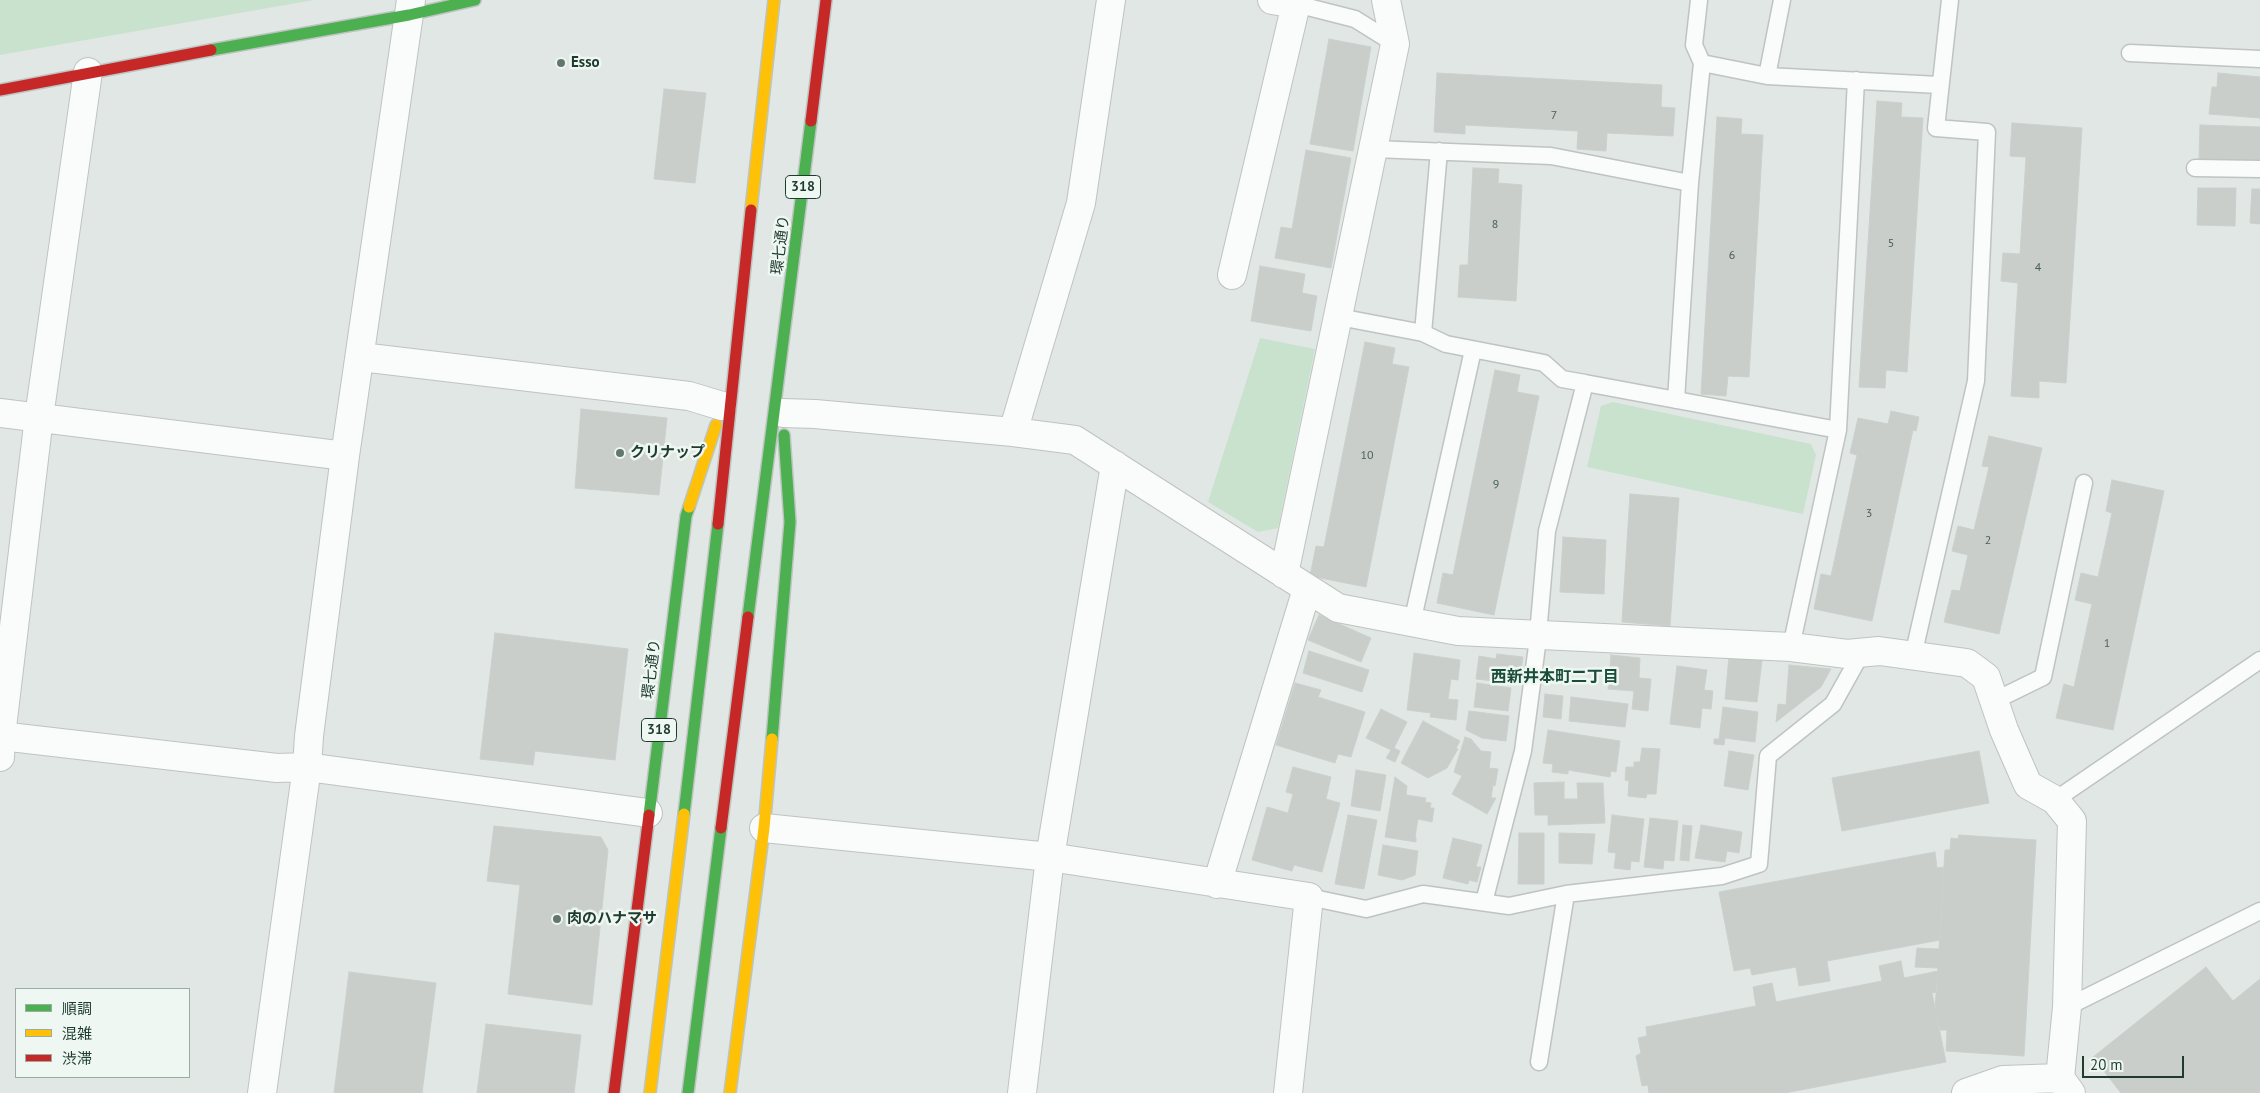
<!DOCTYPE html>
<meta charset="utf-8">
<style>
body{margin:0}
#map{position:relative;width:2260px;height:1093px;overflow:hidden;background:#e1e7e4;font-family:"PT Sans","Noto Sans JP",sans-serif}
canvas{display:block}
.legend{position:absolute;left:15px;top:988px;width:175px;height:90px;box-sizing:border-box;background:#eff7f2;border:1px solid #9caca4;margin:0;padding:6px 9px;list-style:none;font-size:15px;color:#1f3b30}
.legend li{display:flex;align-items:center;gap:10px;height:25px}
.legend b{width:25px;border:1px solid #9caca4}
.scale{position:absolute;left:2082px;top:1056px;width:102px;height:22px;box-sizing:border-box;border:2px solid #1f3b30;border-top:0;padding-left:6px;font-size:15px;line-height:18px;white-space:nowrap;color:#1f3b30;-webkit-text-stroke:4px #eff7f2;paint-order:stroke}
</style>
<div id="map">
<canvas width="2260" height="1093"></canvas>
<ul class="legend">
<li><b style="height:6px;background:#4caf50"></b>順調</li>
<li><b style="height:6px;background:#ffc107"></b>混雑</li>
<li><b style="height:6px;background:#c62828"></b>渋滞</li>
</ul>
<div class="scale">20 m</div>
</div>
<script>
const ctx = document.querySelector('canvas').getContext('2d');
ctx.lineJoin = 'round';
function paint(path, color) {
  ctx.fillStyle = color;
  ctx.fill(path, 'evenodd');
}
function poly(rows) {
  const path = new Path2D();
  for (const r of rows) {
    path.moveTo(r[0], r[1]);
    for (let i = 2; i < r.length; i += 2) path.lineTo(r[i], r[i + 1]);
  }
  return path;
}
function trace(path, color, width, dash) {
  ctx.strokeStyle = color;
  ctx.lineWidth = width;
  ctx.lineCap = dash ? 'butt' : 'round';
  ctx.setLineDash(dash || []);
  ctx.stroke(path);
}
function drawText(font, color, halo, rows, align = 'center') {
  ctx.font = font + ' "PT Sans","Noto Sans JP",sans-serif';
  ctx.lineWidth = 5;
  ctx.setLineDash([]);
  ctx.textBaseline = 'middle';
  ctx.strokeStyle = halo;
  ctx.fillStyle = color;
  for (const [text, x, y, turn = 0] of rows) {
    ctx.save();
    ctx.translate(x, y);
    ctx.rotate((+turn || 0) * Math.PI / 180);
    ctx.textAlign = isNaN(turn) ? turn : align;
    if (halo) ctx.strokeText(text, 0, 0);
    ctx.fillText(text, 0, 0);
    ctx.restore();
  }
}
const green = poly([
 [0,0,314,0,0,55],
 [1260,338,1315,349,1278,528,1258,532,1208,502],
 [1613,402,1811,444,1816,455,1803,514,1587,467,1601,406]
]);
const building = poly([
 [1329,39,1371,47,1353,151,1310,144,1329,39],
 [1437,73,1662,85,1661,107,1675,108,1673,136,1607,133,1606,151,1577,149,1578,131,1465,125,1465,134,1434,132,1437,73],
 [2218,73,2260,77,2260,118,2209,114,2212,87,2217,87,2218,73],
 [664,89,706,93,695,183,654,179,664,89],
 [1877,101,1902,103,1901,117,1923,118,1907,372,1886,370,1885,388,1859,387,1877,101],
 [1717,117,1742,119,1741,134,1763,135,1749,377,1728,376,1726,396,1701,394,1717,117],
 [2012,123,2082,128,2066,383,2039,381,2039,398,2011,396,2018,283,2001,281,2003,253,2020,254,2026,157,2010,156,2012,123],
 [2200,125,2260,127,2260,163,2199,161,2200,125],
 [1306,150,1351,158,1331,268,1275,258,1281,227,1292,229,1306,150],
 [1473,168,1499,169,1498,183,1522,185,1516,301,1458,297,1460,265,1468,265,1473,168],
 [2198,188,2236,188,2235,226,2197,225,2198,188],
 [2252,189,2260,189,2260,224,2250,223,2252,189],
 [1260,266,1305,274,1302,293,1317,296,1311,331,1251,321,1260,266],
 [1365,342,1395,348,1392,364,1409,367,1366,587,1310,576,1316,546,1324,547,1365,342],
 [1495,370,1520,375,1517,392,1539,396,1494,615,1437,603,1443,573,1453,575,1495,370],
 [581,409,667,418,659,495,575,488,581,409],
 [1891,411,1919,417,1916,431,1913,430,1872,621,1814,609,1821,574,1831,576,1857,455,1850,453,1858,418,1888,424,1891,411],
 [1989,436,2042,448,1999,634,1944,622,1952,590,1960,591,1968,555,1952,551,1958,526,1974,530,1989,467,1982,466,1989,436],
 [2112,480,2164,491,2113,730,2056,718,2064,684,2074,687,2092,604,2075,600,2081,573,2098,577,2112,513,2106,511,2112,480],
 [1630,494,1679,498,1670,626,1622,622,1630,494],
 [1563,537,1606,540,1604,594,1560,592,1563,537],
 [1319,615,1371,638,1361,662,1308,640,1319,615],
 [495,633,628,649,615,760,535,751,533,765,480,759,495,633],
 [1309,651,1369,670,1362,692,1303,673,1309,651],
 [1414,653,1460,660,1458,680,1451,679,1448,699,1458,700,1456,720,1430,717,1431,713,1407,710,1414,653],
 [1497,654,1523,657,1519,684,1476,679,1479,656,1496,659,1497,654],
 [1611,655,1640,658,1639,678,1651,679,1648,711,1632,709,1634,691,1608,689,1611,655],
 [1729,657,1762,660,1757,702,1725,699,1729,657],
 [1789,665,1831,669,1821,687,1776,722,1778,704,1786,705,1789,665],
 [1677,666,1707,670,1704,690,1713,691,1711,709,1702,708,1700,728,1670,724,1677,666],
 [1295,683,1321,690,1318,697,1365,712,1351,757,1338,754,1335,763,1276,745,1295,683],
 [1477,683,1511,688,1508,711,1474,707,1477,683],
 [1545,694,1563,696,1561,719,1543,717,1545,694],
 [1571,697,1628,704,1625,727,1569,721,1571,697],
 [1723,707,1758,712,1755,742,1725,738,1724,745,1714,744,1714,739,1719,739,1723,707],
 [1381,709,1407,722,1394,748,1400,751,1395,762,1386,758,1391,750,1366,738,1381,709],
 [1469,711,1509,716,1506,741,1482,738,1466,730,1469,711],
 [1423,721,1460,741,1456,748,1458,749,1447,768,1428,778,1401,763,1423,721],
 [1548,730,1620,741,1616,772,1611,771,1610,777,1568,770,1568,774,1552,772,1553,764,1543,763,1548,730],
 [1465,737,1471,739,1481,751,1491,752,1489,768,1498,769,1495,786,1493,785,1491,798,1496,798,1487,814,1452,794,1462,776,1454,772,1465,737],
 [1642,748,1660,749,1656,794,1647,794,1646,798,1628,796,1629,781,1625,780,1626,767,1634,767,1634,762,1640,762,1642,748],
 [1729,751,1754,755,1748,790,1724,786,1729,751],
 [1979,751,1989,803,1842,831,1832,778,1979,751],
 [1293,767,1331,777,1326,799,1340,803,1322,872,1294,865,1292,871,1252,860,1267,807,1288,813,1293,794,1286,792,1293,767],
 [1356,770,1386,775,1380,811,1351,806,1356,770],
 [1395,777,1407,786,1406,795,1426,798,1425,802,1431,803,1430,808,1434,808,1432,822,1418,819,1415,837,1416,837,1416,842,1385,837,1395,777],
 [1564,782,1564,799,1578,799,1577,783,1603,783,1605,823,1548,825,1548,815,1535,815,1534,783,1564,782],
 [1348,815,1377,820,1364,889,1335,884,1348,815],
 [1612,815,1644,819,1639,862,1631,861,1630,870,1614,868,1616,853,1608,852,1612,815],
 [1650,818,1678,821,1674,861,1664,860,1663,869,1644,867,1650,818],
 [1683,825,1692,826,1689,861,1680,860,1683,825],
 [1701,825,1742,832,1739,853,1727,851,1725,862,1695,858,1701,825],
 [494,826,601,837,608,850,592,1005,508,994,520,885,487,881,494,826],
 [1519,833,1544,833,1544,884,1518,884,1519,833],
 [1559,833,1595,834,1592,864,1559,863,1559,833],
 [1959,835,2036,840,2024,1056,1946,1051,1947,1030,1940,1030,1935,1008,1938,968,1915,967,1917,948,1939,949,1945,850,1950,850,1951,838,1958,839,1959,835],
 [1453,838,1482,845,1476,867,1481,867,1477,882,1469,880,1468,884,1443,878,1453,838],
 [1383,845,1418,851,1415,875,1402,880,1378,875,1383,845],
 [1935,852,1937,868,1944,867,1940,940,1827,961,1830,981,1799,986,1796,967,1752,975,1750,968,1734,971,1719,892,1935,852],
 [1901,961,1904,978,1938,971,1937,992,1932,993,1946,1062,1785,1093,1649,1093,1648,1085,1642,1086,1636,1056,1641,1053,1638,1038,1647,1036,1646,1027,1756,1006,1753,987,1772,983,1776,1002,1882,981,1879,966,1901,961],
 [2206,967,2233,1001,2260,979,2260,1093,2121,1093,2093,1057,2206,967],
 [349,972,436,983,422,1093,334,1093,349,972],
 [486,1024,581,1035,574,1093,477,1093,486,1024]
]);
const lane = poly([
 [1699,0,1694,45,1702,63,1767,76,1939,85],
 [1296,4,1355,19,1395,44],
 [2130,53,2260,59],
 [1767,76,1782,0],
 [1374,149,1551,156,1690,183],
 [2195,168,2260,169],
 [1339,317,1423,333,1446,344,1544,363,1562,379,1585,383],
 [1423,333,1439,151],
 [1676,400,1690,183,1702,63],
 [1412,623,1473,350],
 [1791,647,1838,430,1856,80],
 [1913,656,1976,381,1987,132,1936,128,1950,0],
 [1994,701,2043,677,2084,483],
 [2055,800,2260,660],
 [1309,897,1366,909,1423,894,1509,906,1566,894,1722,876,1759,864,1768,756,1833,704,1862,652],
 [1484,902,1523,751,1537,646,1547,531,1585,383,1838,430],
 [2067,1007,2260,911],
 [1539,1062,1566,894]
]);
const street = poly([
 [1232,275,1296,4,1272,0],
 [361,357,689,396,722,406],
 [0,413,345,456],
 [783,413,815,414,1013,432,1075,440,1338,608,1458,631,1791,647,1847,654,1879,651,1967,663,1986,677,2004,730,2028,785,2055,800,2072,821,2067,1007,2060,1078,2071,1093],
 [1013,432,1081,203,1111,0],
 [1284,574,1395,44,1386,0],
 [0,736,277,768,307,767,648,813],
 [0,757,1,736,39,417,88,72],
 [764,828,1050,857,1309,897,1288,1093],
 [1217,884,1307,589],
 [262,1093,307,767,309,736,345,456,411,0],
 [1022,1093,1050,857,1115,465],
 [1966,1093,2003,1080,2060,1078]
]);
const fast = poly([
 [211,50,409,15,475,0],
 [748,617,811,121],
 [772,739,790,522,784,435],
 [684,814,718,524],
 [649,815,686,516,689,507],
 [688,1093,721,828]
]);
const slow = poly([
 [751,210,774,0],
 [689,507,716,425],
 [650,1093,684,814],
 [730,1093,764,828,772,739]
]);
const jam = poly([
 [0,90,211,50],
 [811,121,826,0],
 [718,524,751,210],
 [721,828,748,617],
 [614,1093,649,815]
]);
const markers = [
 [561,63,5,"#63776f"],
 [620,453,5,"#63776f"],
 [557,919,5,"#63776f"]
];
const numberNames = [
 ["7",1554,116],
 ["8",1495,225],
 ["5",1891,244],
 ["6",1732,256],
 ["4",2038,268],
 ["10",1367,456],
 ["9",1496,485],
 ["3",1869,514],
 ["2",1988,541],
 ["1",2107,644]
];
const shields = [
 [803,187,35],
 [659,730,35]
];
const shieldNames = [
 ["318",803,187],
 ["318",659,730]
];
const poiNames = [
 ["Esso",571,63],
 ["クリナップ",630,453],
 ["肉のハナマサ",567,919]
];
const streetNames = [
 ["環七通り",781,245,-83],
 ["環七通り",652,669,-83]
];
const neighbourhoodNames = [
 ["西新井本町二丁目",1555,677]
];
paint(green, '#c9e2ce');
paint(building, '#c9cecb');
trace(building, '#cad0cd', 1);
trace(lane, '#bec4c1', 19);
trace(street, '#bec4c1', 30);
trace(fast, '#bdc5c1', 14);
trace(slow, '#bdc5c1', 14);
trace(jam, '#bdc5c1', 14);
trace(lane, '#fafbfb', 16);
trace(street, '#fafbfb', 28);
trace(fast, '#4caf50', 11);
trace(slow, '#ffc107', 11);
trace(jam, '#c62828', 11);
for (const [x, y, r, color] of markers) {
  const dot = new Path2D();
  dot.arc(x, y, r, 0, 2 * Math.PI);
  ctx.fillStyle = color;
  ctx.fill(dot);
  trace(dot, '#eff7f2', 2);
}
drawText('12px', '#4a6058', null, numberNames);
for (const [x, y, w] of shields) {
  const box = new Path2D();
  box.roundRect(x - w / 2, y - 11.5, w, 23, 4);
  ctx.fillStyle = '#eff7f2';
  ctx.fill(box);
  trace(box, '#1f3b30', 1);
}
drawText('bold 14px', '#1f3b30', null, shieldNames);
drawText('bold 15px', '#1f3b30', '#eff7f2', poiNames, 'left');
drawText('15px', '#1f3b30', '#eff7f2', streetNames);
drawText('bold 16px', '#1b4d3b', '#eff7f2', neighbourhoodNames);
</script>
